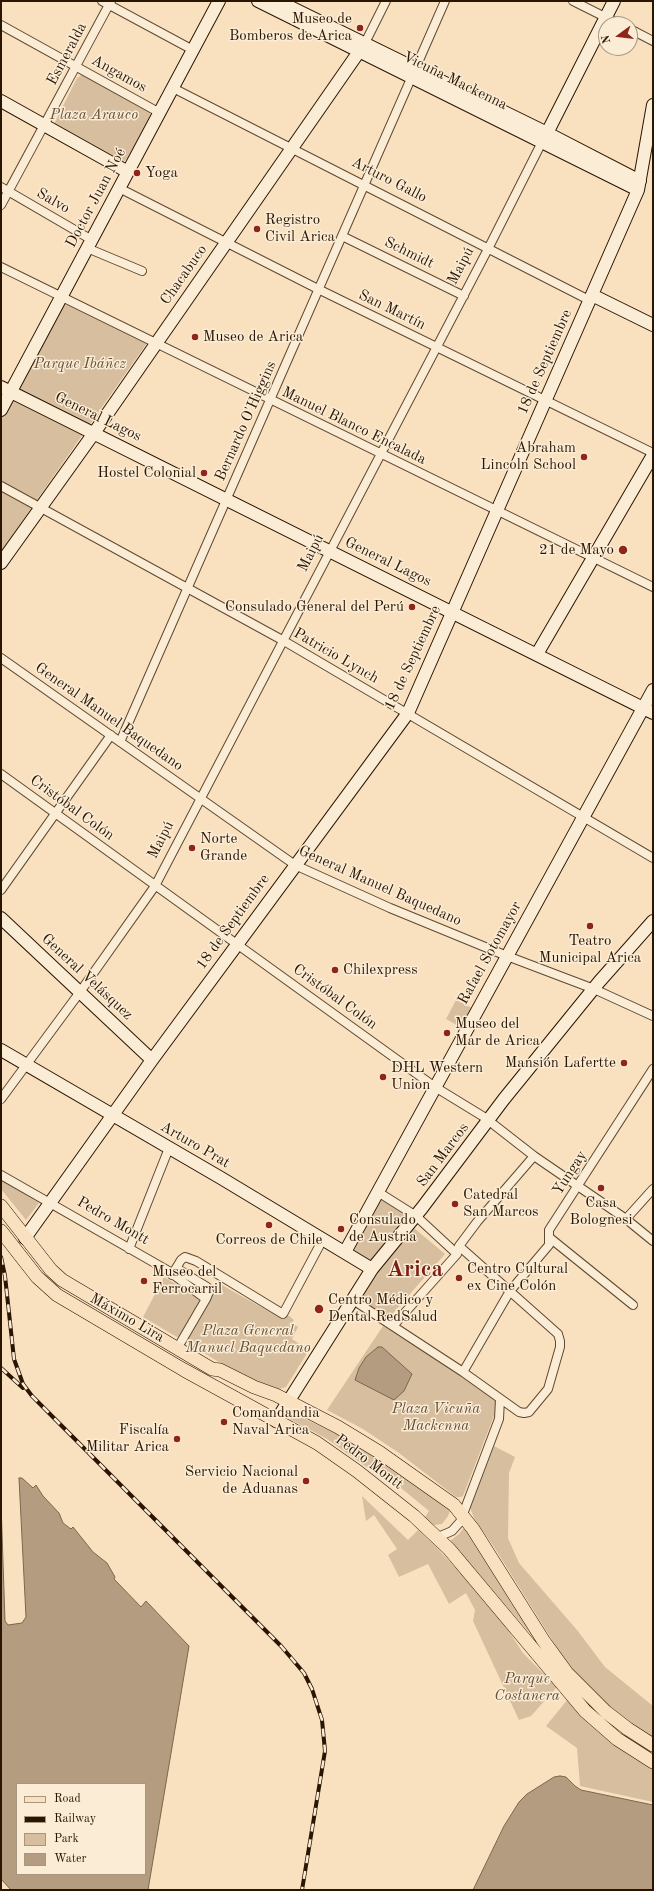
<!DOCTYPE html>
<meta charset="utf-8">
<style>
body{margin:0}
#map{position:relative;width:654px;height:1891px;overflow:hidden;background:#f9e1c0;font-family:"Old Standard TT",serif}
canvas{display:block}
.frame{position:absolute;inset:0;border:2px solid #2a1500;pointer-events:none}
.legend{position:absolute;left:16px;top:1783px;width:130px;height:92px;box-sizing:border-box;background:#fbecd6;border:1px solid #a79680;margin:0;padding:5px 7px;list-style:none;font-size:12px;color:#2a1500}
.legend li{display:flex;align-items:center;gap:8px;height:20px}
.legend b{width:20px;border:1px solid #a79680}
.north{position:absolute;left:598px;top:16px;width:40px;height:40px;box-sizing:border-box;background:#fbecd6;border:1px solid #a79680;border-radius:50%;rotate:255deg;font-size:11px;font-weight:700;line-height:16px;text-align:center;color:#2a1500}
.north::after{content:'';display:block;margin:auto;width:14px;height:18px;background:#8f2418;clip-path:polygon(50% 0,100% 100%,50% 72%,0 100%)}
</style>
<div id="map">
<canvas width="654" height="1891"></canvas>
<div class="frame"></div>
<ul class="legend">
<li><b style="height:5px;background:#f9e1c0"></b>Road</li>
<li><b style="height:5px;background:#2a1500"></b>Railway</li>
<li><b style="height:11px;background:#d6be9f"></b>Park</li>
<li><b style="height:11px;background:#b39c7f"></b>Water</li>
</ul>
<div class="north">N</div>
</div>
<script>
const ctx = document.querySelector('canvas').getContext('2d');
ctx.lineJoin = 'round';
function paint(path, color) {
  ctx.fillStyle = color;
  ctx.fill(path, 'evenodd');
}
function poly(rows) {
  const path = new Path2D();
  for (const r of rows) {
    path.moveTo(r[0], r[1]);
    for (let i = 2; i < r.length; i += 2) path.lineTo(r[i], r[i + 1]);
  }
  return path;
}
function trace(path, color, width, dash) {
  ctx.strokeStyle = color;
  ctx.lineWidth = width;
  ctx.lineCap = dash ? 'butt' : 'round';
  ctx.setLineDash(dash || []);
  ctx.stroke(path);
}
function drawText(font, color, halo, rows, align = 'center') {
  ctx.font = font + ' "Old Standard TT",serif';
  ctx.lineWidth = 3;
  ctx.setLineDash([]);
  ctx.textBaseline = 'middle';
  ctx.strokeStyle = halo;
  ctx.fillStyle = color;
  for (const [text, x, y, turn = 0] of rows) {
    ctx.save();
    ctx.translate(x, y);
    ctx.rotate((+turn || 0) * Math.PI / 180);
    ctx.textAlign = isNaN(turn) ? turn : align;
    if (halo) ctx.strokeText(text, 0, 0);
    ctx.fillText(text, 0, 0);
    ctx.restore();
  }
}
const green = poly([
 [83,74,148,110,150,114,150,119,127,159,123,162,121,163,54,124,77,78],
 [67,304,147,343,1,551,1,419,62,305],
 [456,1000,472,1008,462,1028,446,1019],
 [1,1180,39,1203,26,1220,1,1189],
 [381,1196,407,1214,372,1261,350,1248],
 [414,1228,445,1254,388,1319,359,1300,377,1272],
 [164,1277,201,1299,180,1336,177,1337,143,1317],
 [218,1283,281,1318,288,1315,294,1320,292,1323,298,1327,292,1339,309,1350,286,1387,276,1390,235,1372,191,1345,189,1341,189,1335],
 [383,1326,497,1398,497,1408,463,1496,461,1497,456,1497,399,1453,363,1429,327,1410],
 [288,1412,291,1412,353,1442,398,1470,450,1511,448,1516,442,1524,434,1525,425,1517,429,1511,373,1465,368,1468,327,1439,290,1419,287,1416],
 [494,1446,515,1457,509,1473,508,1538,519,1563,577,1630,605,1667,653,1706,653,1737,633,1726,591,1695,559,1651,494,1547,475,1520,470,1508],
 [362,1496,408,1540,418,1530,434,1545,480,1594,502,1621,523,1653,557,1687,531,1716,519,1720,473,1621,475,1610,466,1593,449,1604,428,1564,399,1577,388,1555,397,1549,374,1515,366,1521],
 [465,1526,549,1655,450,1541,459,1534],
 [568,1699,653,1766,653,1802,580,1786,577,1748,546,1726]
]);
const water = poly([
 [378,1347,382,1347,412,1374,404,1391,394,1400,355,1380,359,1368,366,1357,378,1347],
 [19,1478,22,1478,33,1488,36,1485,43,1496,59,1513,63,1523,71,1529,73,1527,93,1552,107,1563,115,1577,114,1579,141,1607,146,1601,189,1646,148,1890,11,1890,1,1879,1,1503,5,1621,8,1625,22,1623,26,1617,19,1478],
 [17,1784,145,1784,145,1874,17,1874,17,1784],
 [560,1776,566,1777,575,1786,581,1790,653,1805,653,1890,473,1890,504,1826,519,1802,527,1794,554,1777,560,1776]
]);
const street = poly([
 [102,1,193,50],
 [573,1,619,24],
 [1,25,160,113],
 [630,29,653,41],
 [365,43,386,1],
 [173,88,589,300],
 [1,187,92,240],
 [119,188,318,289,653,453],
 [1,205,111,1],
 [342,236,464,296],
 [87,248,142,271],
 [1,267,653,587],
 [1,486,284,641,653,858],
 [1,658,295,865,390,908,507,956,594,989,653,1016],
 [120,742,445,1],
 [1,774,435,1087,484,1117,534,1156,626,1219,653,1241],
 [1,890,111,735],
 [1,1099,80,992,155,886,488,249,542,142],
 [1,1175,167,1270,206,1299,181,1342],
 [378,1192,416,1216,457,1254],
 [626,1219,653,1189],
 [550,1238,633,1305],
 [129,1249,169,1148],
 [176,1268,207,1287,209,1292,206,1299],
 [172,1275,181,1260,185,1257,196,1261,283,1314,323,1239],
 [353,1300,463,1372,519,1412,524,1413,529,1412,548,1389,560,1347,560,1341,558,1334,459,1246],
 [393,1326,457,1254,459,1246,477,1222,534,1156],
 [463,1372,510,1291,549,1245,549,1230,653,1069],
 [438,1537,452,1531,460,1522,499,1419,500,1399]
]);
const secondary = poly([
 [258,1,638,190],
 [278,1,547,133,640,181],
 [1,101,128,172],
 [544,139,614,1],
 [592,295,653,325],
 [1,387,653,713],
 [1,410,219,1],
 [1,563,94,433,365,43],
 [537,654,653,455],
 [1,918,152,1060],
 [1,1050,221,1178,372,1269],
 [25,1238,152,1060,408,713,638,190,653,105],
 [345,1252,653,690],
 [276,1421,372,1269,422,1208,504,1099,599,982,653,921]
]);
const primary = poly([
 [1,1206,51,1270,62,1280,212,1369,220,1370,254,1387,276,1395,338,1427,379,1452,454,1505,473,1529,543,1640,567,1673,606,1712,628,1729,653,1745],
 [1,1231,37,1277,57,1295,184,1370,317,1443,357,1471,414,1516,449,1549,585,1711,617,1739,653,1762]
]);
const rail = poly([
 [1,1257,5,1276,14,1359,23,1384,32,1396,281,1646,304,1673,312,1689,322,1720,325,1751,302,1890],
 [1,1368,23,1388]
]);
const markers = [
 [360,28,4,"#8f2418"],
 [137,173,4,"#8f2418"],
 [257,229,4,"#8f2418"],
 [195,337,4,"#8f2418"],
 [584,457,4,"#8f2418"],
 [204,473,4,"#8f2418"],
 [623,550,5,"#8f2418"],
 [412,607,4,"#8f2418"],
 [192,848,4,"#8f2418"],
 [590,926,4,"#8f2418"],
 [335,970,4,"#8f2418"],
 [447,1033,4,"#8f2418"],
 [624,1063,4,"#8f2418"],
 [383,1077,4,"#8f2418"],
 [601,1188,4,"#8f2418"],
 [455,1204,4,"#8f2418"],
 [269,1225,4,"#8f2418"],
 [341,1229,4,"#8f2418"],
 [459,1278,4,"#8f2418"],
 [144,1281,4,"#8f2418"],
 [319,1309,5,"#8f2418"],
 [224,1422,4,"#8f2418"],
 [177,1439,4,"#8f2418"],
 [306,1481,4,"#8f2418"]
];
const poiNames = [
 ["Museo de",352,19,"right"],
 ["Bomberos de Arica",352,36,"right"],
 ["Yoga",145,173],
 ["Registro",265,220],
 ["Civil Arica",265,237],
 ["Museo de Arica",203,337],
 ["Abraham",576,448,"right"],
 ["Lincoln School",576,465,"right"],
 ["Hostel Colonial",196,473,"right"],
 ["21 de Mayo",614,550,"right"],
 ["Consulado General del Perú",404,607,"right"],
 ["Norte",200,839],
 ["Grande",200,856],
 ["Teatro",590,941,"center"],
 ["Municipal Arica",590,958,"center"],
 ["Chilexpress",343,970],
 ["Museo del",455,1024],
 ["Mar de Arica",455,1041],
 ["Mansión Lafertte",616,1063,"right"],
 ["DHL Western",391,1068],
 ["Union",391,1085],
 ["Catedral",463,1195],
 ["San Marcos",463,1212],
 ["Casa",601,1203,"center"],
 ["Bolognesi",601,1220,"center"],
 ["Consulado",349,1220],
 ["de Austria",349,1237],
 ["Correos de Chile",269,1240,"center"],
 ["Centro Cultural",467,1269],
 ["ex Cine Colón",467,1286],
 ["Museo del",152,1272],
 ["Ferrocarril",152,1289],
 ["Centro Médico y",328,1300],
 ["Dental RedSalud",328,1317],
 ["Comandandia",232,1413],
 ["Naval Arica",232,1430],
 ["Fiscalía",169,1430,"right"],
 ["Militar Arica",169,1447,"right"],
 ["Servicio Nacional",298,1472,"right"],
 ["de Aduanas",298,1489,"right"]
];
const streetNames = [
 ["Esmeralda",67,54,-62],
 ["Angamos",119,74,29],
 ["Vicuña Mackenna",455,81,26],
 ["Arturo Gallo",389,180,27],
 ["Doctor Juan Noé",96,198,-62],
 ["Salvo",53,201,30],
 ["Schmidt",409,253,26],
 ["Maipú",461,266,-62],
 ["Chacabuco",184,275,-55],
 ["San Martín",392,310,26],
 ["18 de Septiembre",545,362,-66],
 ["General Lagos",98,417,26],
 ["Bernardo O'Higgins",246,421,-66],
 ["Manuel Blanco Encalada",354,426,26],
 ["Maipú",311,553,-63],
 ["General Lagos",388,562,26],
 ["Patricio Lynch",336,656,30],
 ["18 de Septiembre",413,658,-65],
 ["General Manuel Baquedano",109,717,35],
 ["Cristóbal Colón",72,808,36],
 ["Maipú",161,840,-63],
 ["General Manuel Baquedano",380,886,24],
 ["18 de Septiembre",233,922,-54],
 ["Rafael Sotomayor",490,953,-61],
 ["General Velásquez",87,977,43],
 ["Cristóbal Colón",335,997,36],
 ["Arturo Prat",195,1145,30],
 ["San Marcos",443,1155,-53],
 ["Yungay",570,1173,-57],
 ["Pedro Montt",113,1221,30],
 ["Máximo Lira",127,1318,30],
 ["Pedro Montt",369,1462,37]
];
const parkNames = [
 ["Plaza Arauco",94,115],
 ["Parque Ibáñez",80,364],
 ["Plaza General",248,1331],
 ["Manuel Baquedano",248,1348],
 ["Plaza Vicuña",436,1409],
 ["Mackenna",436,1426],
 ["Parque",527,1679],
 ["Costanera",527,1696]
];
const townNames = [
 ["Arica",415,1270]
];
paint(green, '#d6be9f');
paint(water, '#b39c7f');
trace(water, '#7c664c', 1);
trace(street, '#5e4830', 10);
trace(secondary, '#2a1500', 14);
trace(primary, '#2a1500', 14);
trace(street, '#fbecd6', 8);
trace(secondary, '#fbecd6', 12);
trace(primary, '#f9e1c0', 13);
trace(rail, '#2a1500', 4);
trace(rail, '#fbecd6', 2.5, [8]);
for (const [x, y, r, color] of markers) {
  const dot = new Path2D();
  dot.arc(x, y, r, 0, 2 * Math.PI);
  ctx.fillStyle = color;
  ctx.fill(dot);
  trace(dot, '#fbecd6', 1.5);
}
drawText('15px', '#2a1500', '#fbecd6', poiNames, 'left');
drawText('15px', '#2a1500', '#fbecd6', streetNames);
drawText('italic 15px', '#665038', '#fbecd6', parkNames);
drawText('bold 23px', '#7a1f14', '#fbecd6', townNames);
</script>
